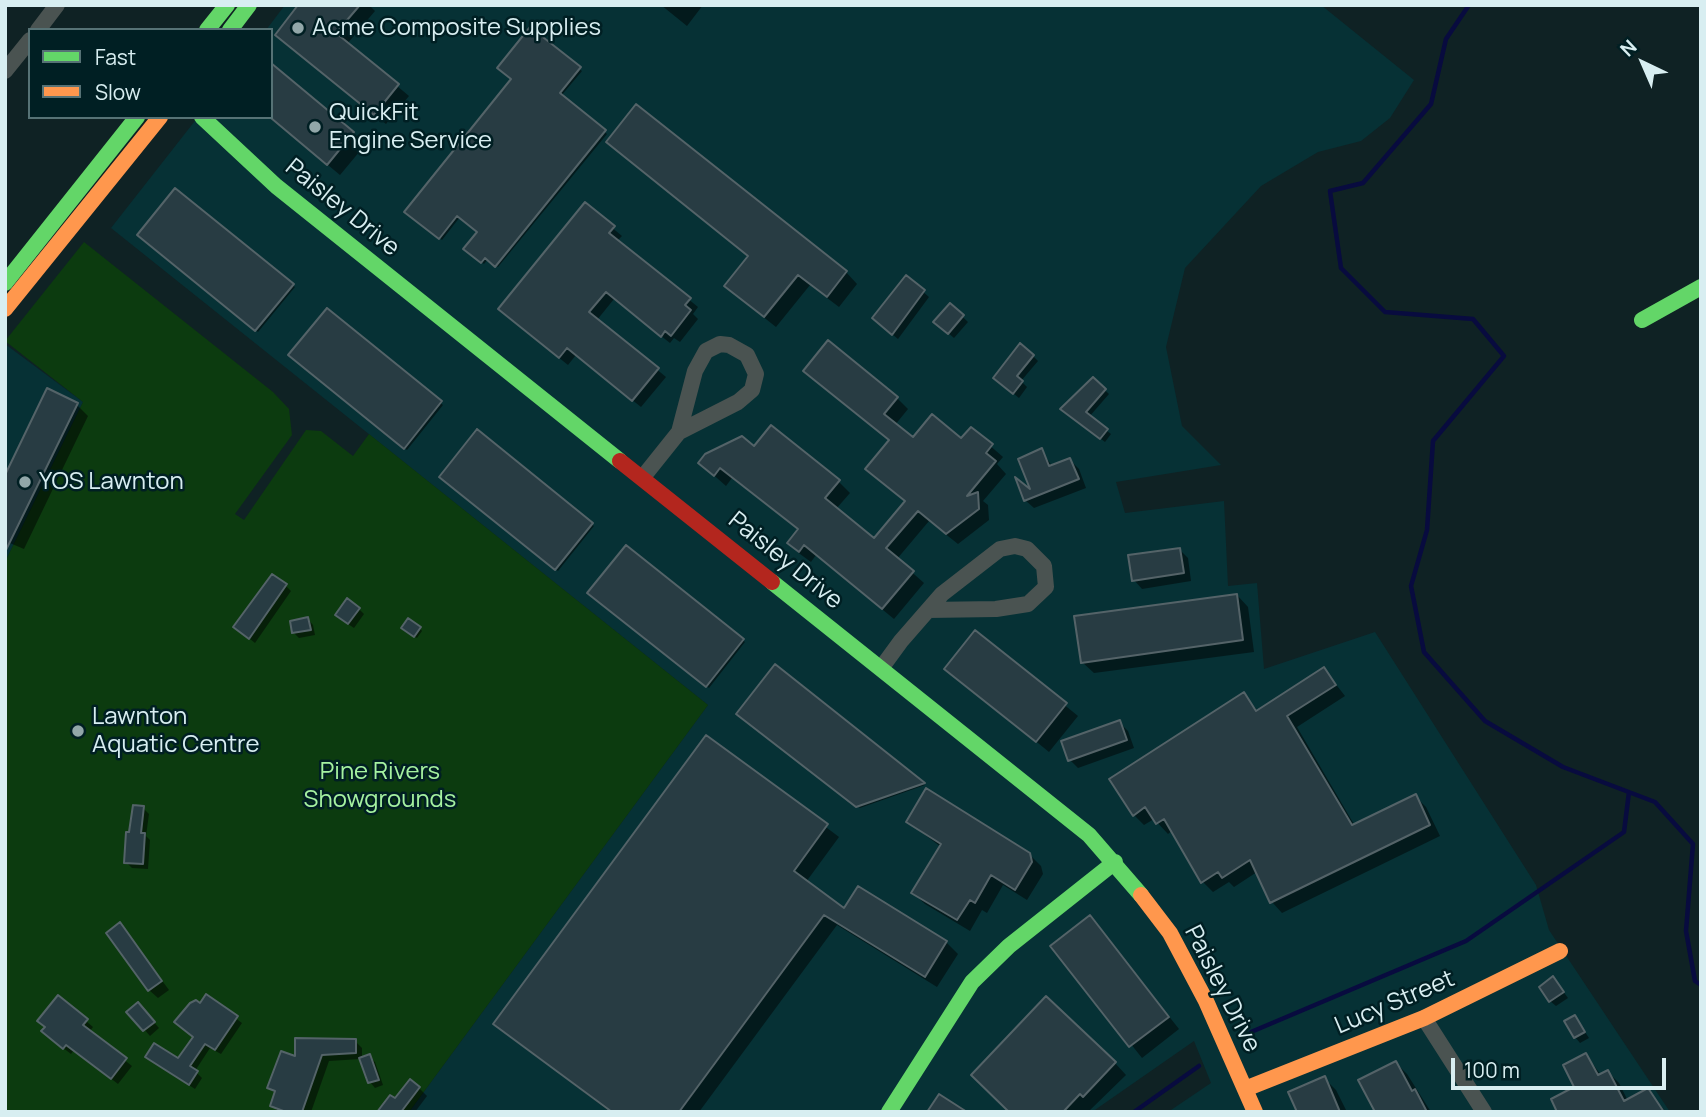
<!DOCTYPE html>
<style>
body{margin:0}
#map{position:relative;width:1706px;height:1117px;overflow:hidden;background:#0f2224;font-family:Manrope,sans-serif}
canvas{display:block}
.frame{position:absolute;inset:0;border:7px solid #d8eef1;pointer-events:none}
.legend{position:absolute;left:28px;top:28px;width:245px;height:91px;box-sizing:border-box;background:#001f23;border:2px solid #567275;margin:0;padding:9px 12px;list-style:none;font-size:21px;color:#d8eef1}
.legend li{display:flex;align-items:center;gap:14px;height:35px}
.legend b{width:35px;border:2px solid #567275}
.north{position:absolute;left:1608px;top:28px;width:70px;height:70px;-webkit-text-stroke:5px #001f23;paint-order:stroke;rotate:316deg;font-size:19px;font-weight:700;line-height:28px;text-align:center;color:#d8eef1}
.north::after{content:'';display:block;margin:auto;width:24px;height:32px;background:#d8eef1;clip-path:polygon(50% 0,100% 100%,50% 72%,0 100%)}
.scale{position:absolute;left:1451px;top:1058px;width:215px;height:32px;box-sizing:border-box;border:4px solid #d8eef1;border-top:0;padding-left:9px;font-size:21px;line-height:24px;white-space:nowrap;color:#d8eef1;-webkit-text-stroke:5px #001f23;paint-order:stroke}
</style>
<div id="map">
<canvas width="1706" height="1117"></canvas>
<div class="frame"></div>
<ul class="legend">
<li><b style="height:9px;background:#63d668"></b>Fast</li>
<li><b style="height:9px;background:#ff974d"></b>Slow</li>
</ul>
<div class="north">N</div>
<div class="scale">100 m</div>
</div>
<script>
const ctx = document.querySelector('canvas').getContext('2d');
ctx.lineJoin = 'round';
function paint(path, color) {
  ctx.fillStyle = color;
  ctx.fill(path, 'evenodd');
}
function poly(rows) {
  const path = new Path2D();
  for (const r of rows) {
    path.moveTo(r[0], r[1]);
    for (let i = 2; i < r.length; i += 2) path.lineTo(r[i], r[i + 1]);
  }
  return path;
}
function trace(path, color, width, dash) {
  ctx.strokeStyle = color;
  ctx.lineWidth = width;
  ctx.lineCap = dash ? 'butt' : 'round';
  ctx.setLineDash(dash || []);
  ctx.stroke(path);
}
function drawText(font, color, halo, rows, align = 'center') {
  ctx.font = font + ' Manrope,sans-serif';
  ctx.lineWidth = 5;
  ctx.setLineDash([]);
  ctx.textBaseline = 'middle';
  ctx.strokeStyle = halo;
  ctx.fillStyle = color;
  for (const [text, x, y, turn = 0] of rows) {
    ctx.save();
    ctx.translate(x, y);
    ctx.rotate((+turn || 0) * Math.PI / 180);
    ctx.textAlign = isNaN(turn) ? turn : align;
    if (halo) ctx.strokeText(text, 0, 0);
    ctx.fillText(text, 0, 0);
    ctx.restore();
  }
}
const built = poly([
 [285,5,1321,5,1414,80,1390,118,1361,141,1318,152,1261,186,1185,268,1166,347,1182,426,1221,465,1116,482,1125,513,1224,501,1228,586,1257,583,1264,669,1375,632,1536,885,1549,930,1670,1112,1168,1112,1211,1083,1194,1041,1092,1112,409,1112,708,705,111,228,198,117,271,117,271,30,266,30],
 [5,344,83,402,5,562]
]);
const green = poly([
 [84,242,273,392,289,409,292,435,235,514,244,520,306,430,321,431,353,456,369,434,708,705,409,1112,5,1112,5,562,83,402,5,341]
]);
const shadow = poly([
 [310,5,369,5,375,11,347,44,409,96,386,124,277,35],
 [661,5,703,5,687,26],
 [531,30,582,71,561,96,607,134,498,267,488,259,484,264,466,249,479,232,460,217,442,240,407,212,513,79],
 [271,66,365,145,340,175,270,117],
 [637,107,846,272,857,284,839,307,810,285,776,327,738,297,750,257,609,142],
 [175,190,295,287,258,332,139,235],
 [585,205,622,236,617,241,698,307,693,314,698,319,680,342,674,338,670,343,614,299,597,320,666,377,641,407,576,355,568,365,508,317],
 [906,277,929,297,898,339,880,324],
 [950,305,968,322,954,338,941,327],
 [327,311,443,405,407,450,291,355],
 [1033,356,1038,361,1021,381,1027,387,1019,398,1001,383],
 [1093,379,1109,394,1089,417,1111,434,1105,442,1067,413],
 [817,382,897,398,908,409,895,425,913,439,962,441,971,429,1003,457,997,464,1006,474,983,501,988,505,989,520,958,544,929,521,897,559,924,583,894,619,816,555,811,562,800,554,789,543,799,530,732,478,726,486,700,463,755,448,839,482,850,493,836,509,874,540,906,502,867,469,890,441],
 [76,404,88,416,24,549,5,541],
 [478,432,594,526,558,571,441,476],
 [1041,451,1053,467,1070,460,1079,469,1086,488,1034,508,1025,500,1034,495],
 [626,547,745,642,709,688,590,593],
 [1179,549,1188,558,1191,581,1142,589,1134,580],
 [286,586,291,591,255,643,235,627],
 [1237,595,1248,607,1254,652,1094,673,1082,662],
 [359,609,364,614,354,628,342,620],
 [308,619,313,625,315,635,299,638,293,632],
 [420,628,422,631,417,638,405,630],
 [975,632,1078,716,1049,752,946,668],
 [775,667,925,785,860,808,740,716],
 [1324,669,1345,696,1297,727,1355,826,1415,796,1426,807,1440,836,1282,913,1272,902,1257,872,1234,887,1229,882,1213,892,1203,882,1173,830,1168,834,1154,819,1144,825,1134,815,1244,695,1258,711],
 [1119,722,1128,731,1134,748,1078,768,1070,760],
 [707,737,839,837,806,882,844,910,946,942,958,954,937,987,837,925,699,1112,610,1112,495,1024],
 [143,808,149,814,146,836,150,840,148,869,132,868,126,862,130,834],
 [908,822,1029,854,1041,866,1043,874,1027,900,1003,885,987,913,982,910,970,931,925,904,913,893,941,847],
 [1090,917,1179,1029,1142,1058,1053,946],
 [120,924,169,990,158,998,149,990],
 [1553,978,1568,998,1556,1006,1550,1001],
 [207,997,242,1023,221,1054,210,1048,195,1071,202,1078,195,1089,153,1062,179,1061,195,1038,200,1006],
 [59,998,93,1027,89,1032,132,1066,118,1084,74,1050,71,1054,50,1038],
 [143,1010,159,1028,150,1036,129,1012],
 [1575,1017,1589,1038,1580,1043,1575,1037],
 [355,1041,362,1048,362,1059,369,1056,375,1062,383,1085,375,1088,370,1082,361,1059,329,1061,311,1112,278,1112,272,1105,276,1094,269,1088,296,1058],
 [1586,1055,1601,1075,1608,1072,1619,1083,1628,1101,1648,1091,1666,1112,1559,1112,1577,1087],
 [1115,1063,1126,1075,1088,1112,1011,1112],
 [1396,1063,1407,1074,1431,1112,1376,1112],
 [1324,1078,1336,1090,1347,1112,1299,1112],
 [419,1088,427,1096,415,1112,380,1112]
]);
const stream = poly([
 [1469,5,1446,39,1431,104,1363,183,1330,191,1341,268,1385,312,1473,319,1504,356,1433,441,1427,530,1411,586,1424,652,1485,721,1563,767,1655,802,1693,844,1686,931,1695,981,1701,985],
 [1251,1032,1466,941,1624,832,1629,792],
 [1134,1112,1199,1066]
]);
const building = poly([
 [298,5,360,5,336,33,399,84,374,115,275,35,298,5],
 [530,27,581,67,560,93,606,130,495,267,485,258,481,263,463,249,477,232,457,216,439,239,404,212,511,79,497,68,530,27],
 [271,63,354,132,327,165,271,118,271,63],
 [636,104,847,271,827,297,798,275,764,317,724,286,748,256,606,142,636,104],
 [175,188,294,284,255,331,137,235,175,188],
 [585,202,615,226,609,233,691,298,685,305,691,310,671,336,665,331,661,337,606,292,589,312,659,368,632,401,567,348,559,358,498,309,585,202],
 [906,275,925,290,892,335,872,318,906,275],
 [950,303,964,315,948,334,933,322,950,303],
 [327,308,442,401,404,449,288,355,327,308],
 [828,340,898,397,884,414,913,437,932,414,961,438,971,427,993,444,986,453,996,461,967,496,978,492,979,509,946,534,918,511,886,548,914,571,882,609,804,545,799,552,787,543,798,529,720,468,714,476,698,463,705,454,742,436,754,446,771,425,840,480,825,498,874,538,905,501,865,469,889,440,803,371,828,340],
 [1020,343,1034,355,1017,376,1023,381,1013,394,993,378,1020,343],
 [1093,377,1106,389,1086,412,1108,429,1100,439,1060,409,1093,377],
 [47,388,78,403,5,552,5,475,47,388],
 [477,429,593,523,555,570,439,477,477,429],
 [1042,448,1049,466,1070,458,1079,479,1024,501,1015,477,1030,489,1018,459,1042,448],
 [626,545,744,639,706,687,587,593,626,545],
 [1180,548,1184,573,1132,581,1128,555,1180,548],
 [272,574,287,584,249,639,233,627,272,574],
 [1237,594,1243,640,1081,663,1074,616,1237,594],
 [347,598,360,608,348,624,335,615,347,598],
 [308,617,311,630,292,633,290,621,308,617],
 [408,618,421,627,414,637,401,628,408,618],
 [975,630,1067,703,1036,742,944,669,975,630],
 [775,664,925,783,856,807,736,714,775,664],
 [1324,667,1336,685,1287,716,1352,825,1416,794,1430,825,1270,903,1250,860,1222,878,1218,872,1201,883,1164,819,1156,824,1145,807,1133,816,1109,779,1244,692,1256,711,1324,667],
 [1120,720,1127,740,1068,761,1061,741,1120,720],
 [706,735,828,824,794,871,844,908,858,886,947,941,925,977,824,915,679,1112,612,1112,493,1024,706,735],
 [926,788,1030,853,1032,862,1015,890,991,875,975,903,970,900,957,920,911,893,941,844,906,822,926,788],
 [133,805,144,806,141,833,145,833,143,864,124,863,126,832,129,832,133,805],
 [1090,915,1169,1017,1129,1047,1050,946,1090,915],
 [120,922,162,981,148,991,106,933,120,922],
 [1553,976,1564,992,1549,1002,1539,987,1553,976],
 [206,994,238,1016,215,1050,205,1044,190,1066,198,1071,189,1085,145,1057,154,1043,178,1058,193,1037,174,1022,190,1003,196,1000,200,1003,206,994],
 [58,995,88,1019,83,1025,127,1058,111,1079,66,1045,63,1049,41,1031,45,1027,37,1021,58,995],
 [1046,996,1116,1062,1083,1097,1080,1094,1063,1112,1009,1112,971,1075,1046,996],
 [138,1002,155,1022,143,1031,126,1012,138,1002],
 [1575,1015,1585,1032,1574,1038,1564,1021,1575,1015],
 [295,1038,356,1039,356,1053,322,1055,302,1112,286,1112,270,1106,275,1091,267,1088,281,1051,295,1056,295,1038],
 [1586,1053,1598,1075,1608,1070,1624,1101,1648,1088,1664,1112,1557,1112,1551,1099,1574,1087,1563,1065,1586,1053],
 [370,1054,379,1080,368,1083,359,1058,370,1054],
 [1396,1061,1412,1091,1415,1089,1427,1112,1375,1112,1358,1080,1396,1061],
 [1325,1076,1340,1112,1297,1112,1288,1092,1325,1076],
 [410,1079,420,1087,401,1112,377,1112,390,1095,395,1098,410,1079],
 [939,1094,967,1112,927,1112,939,1094]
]);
const street = poly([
 [38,30,57,5],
 [5,71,30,40],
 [643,477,679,432,695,371,706,351,720,344,729,345,747,355,756,374,752,390,738,402,679,432],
 [882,667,901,641,942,594,1000,549,1015,546,1027,549,1044,566,1046,587,1028,604,996,609,928,610],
 [1424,1018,1484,1112]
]);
const fast = poly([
 [207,30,227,5],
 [230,30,249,5],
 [202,117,276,186,620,461],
 [5,283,137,117],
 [1642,320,1701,287],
 [772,582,1089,835,1141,895],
 [889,1112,972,982,1009,946,1115,862]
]);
const slow = poly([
 [5,309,160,117],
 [1141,895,1170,933,1206,1001,1255,1112],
 [1245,1089,1424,1018,1560,951]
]);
const jam = poly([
 [620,461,772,582]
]);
const markers = [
 [298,28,7,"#92a7a9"],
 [315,127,7,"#92a7a9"],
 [25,482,7,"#92a7a9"],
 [78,731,7,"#92a7a9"]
];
const poiNames = [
 ["Acme Composite Supplies",312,28],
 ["QuickFit",329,113],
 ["Engine Service",329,141],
 ["YOS Lawnton",39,482],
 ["Lawnton",92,717],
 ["Aquatic Centre",92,745]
];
const streetNames = [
 ["Paisley Drive",342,208,39],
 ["Paisley Drive",785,561,39],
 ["Paisley Drive",1222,989,63],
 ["Lucy Street",1395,1003,-23]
];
const parkNames = [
 ["Pine Rivers",380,772],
 ["Showgrounds",380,800]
];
paint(built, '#063135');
paint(green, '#0c3b0f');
paint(shadow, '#0007');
trace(stream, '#080b3f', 4.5);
paint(building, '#283c43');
trace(building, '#546368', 2);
trace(street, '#4a5351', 16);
trace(fast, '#63d668', 16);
trace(slow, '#ff974d', 16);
trace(jam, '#b3261e', 16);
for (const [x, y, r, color] of markers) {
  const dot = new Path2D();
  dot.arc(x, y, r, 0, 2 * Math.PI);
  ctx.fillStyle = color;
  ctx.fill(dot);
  trace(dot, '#001f23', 2.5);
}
drawText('24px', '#d8eef1', '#001f23', poiNames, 'left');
drawText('24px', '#d8eef1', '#001f23', streetNames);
drawText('24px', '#a5f2a0', '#001f23', parkNames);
</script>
